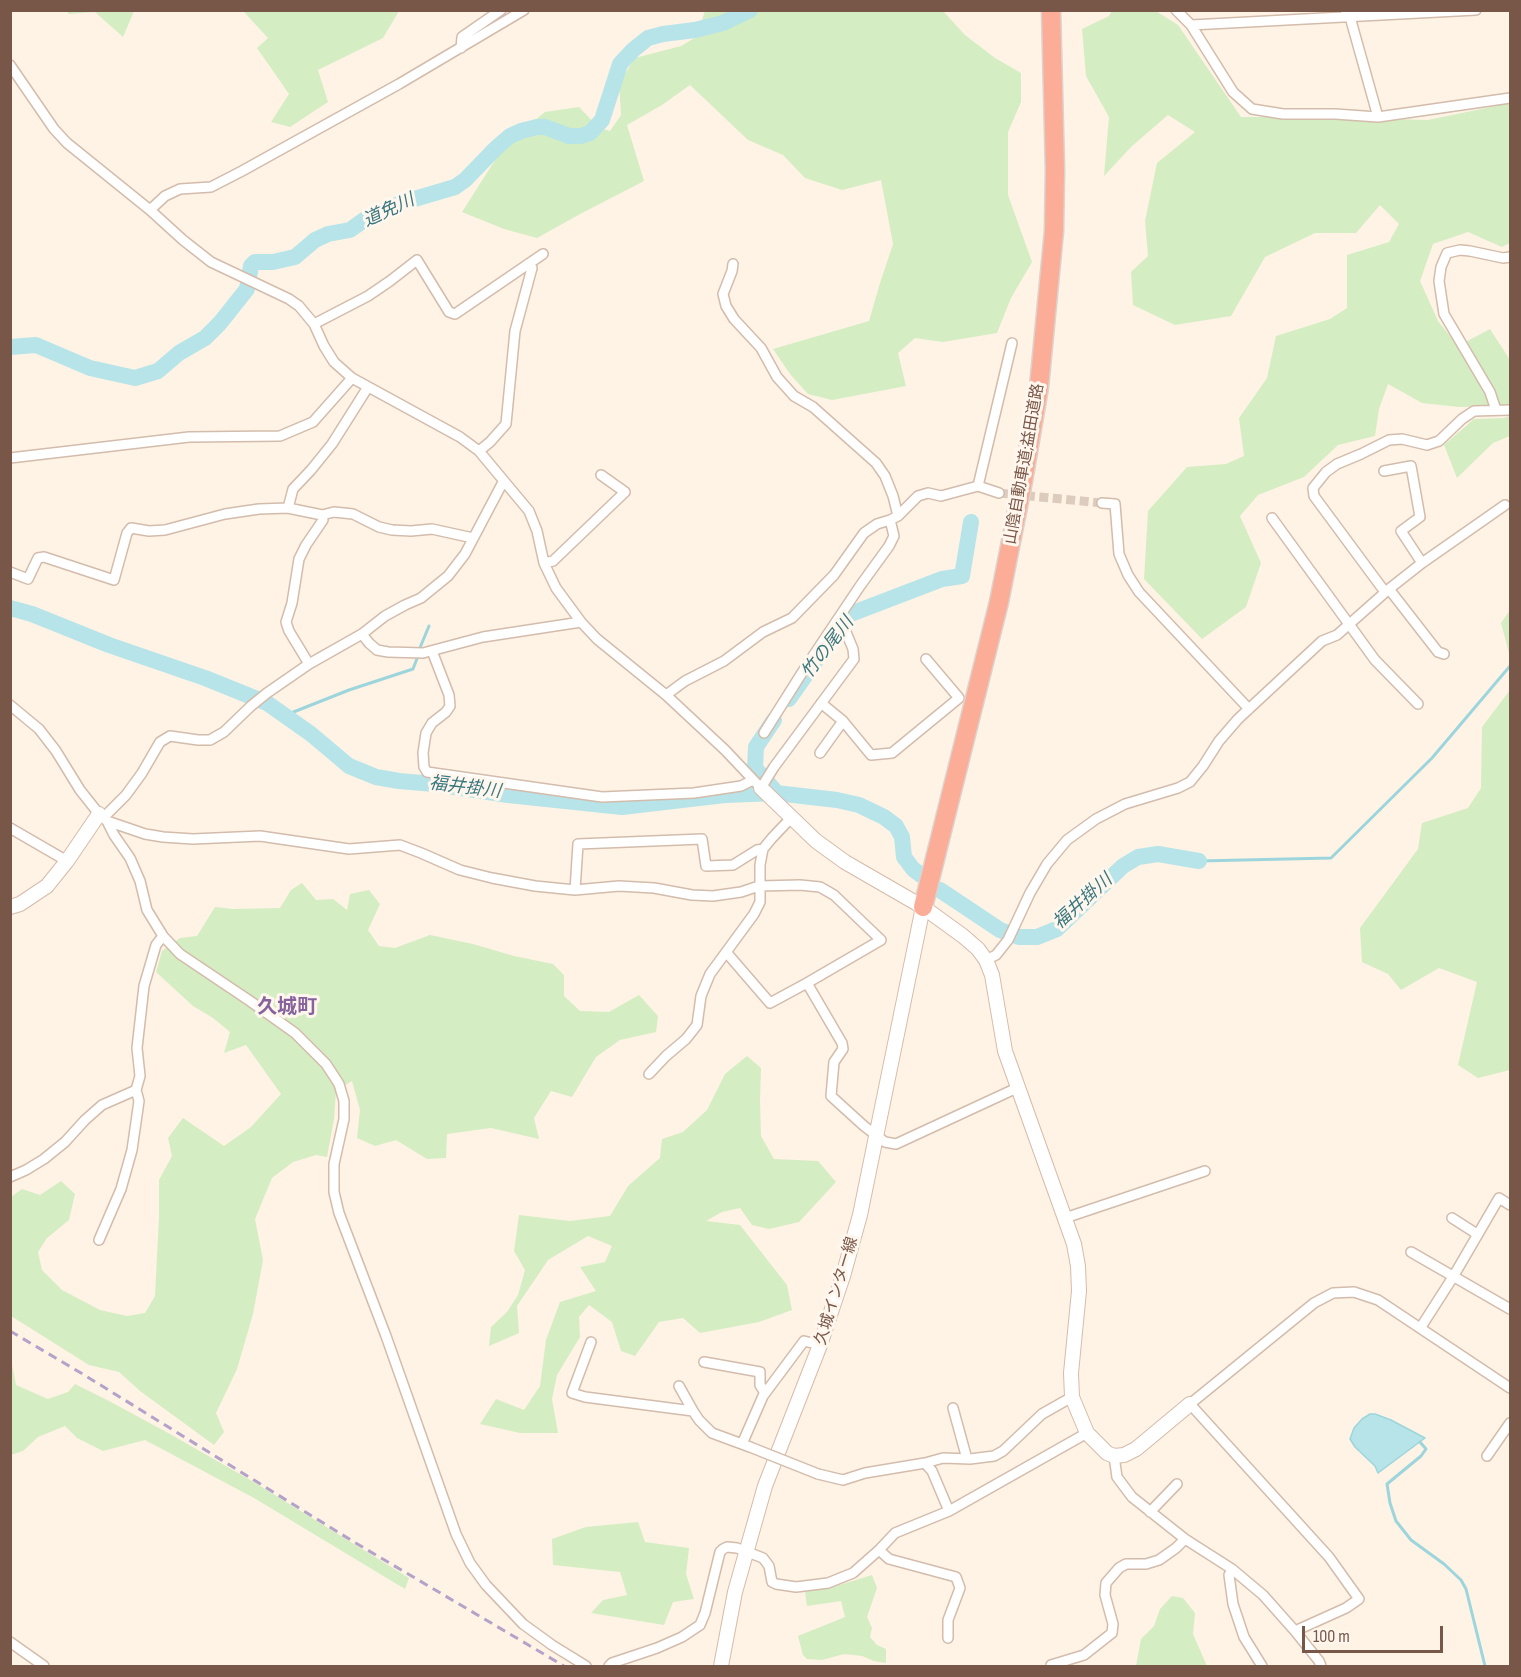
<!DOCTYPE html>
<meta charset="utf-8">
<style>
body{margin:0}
#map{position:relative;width:1521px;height:1677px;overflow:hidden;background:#fef3e5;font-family:"Sofia Sans Condensed",sans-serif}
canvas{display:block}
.frame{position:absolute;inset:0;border:12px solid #795748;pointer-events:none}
.scale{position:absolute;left:1302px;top:1626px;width:141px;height:27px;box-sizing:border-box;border:3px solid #795748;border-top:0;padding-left:8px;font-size:18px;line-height:21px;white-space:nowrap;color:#795748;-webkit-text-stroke:4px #fff7ed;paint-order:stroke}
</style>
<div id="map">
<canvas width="1521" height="1677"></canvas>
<div class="frame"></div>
<div class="scale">100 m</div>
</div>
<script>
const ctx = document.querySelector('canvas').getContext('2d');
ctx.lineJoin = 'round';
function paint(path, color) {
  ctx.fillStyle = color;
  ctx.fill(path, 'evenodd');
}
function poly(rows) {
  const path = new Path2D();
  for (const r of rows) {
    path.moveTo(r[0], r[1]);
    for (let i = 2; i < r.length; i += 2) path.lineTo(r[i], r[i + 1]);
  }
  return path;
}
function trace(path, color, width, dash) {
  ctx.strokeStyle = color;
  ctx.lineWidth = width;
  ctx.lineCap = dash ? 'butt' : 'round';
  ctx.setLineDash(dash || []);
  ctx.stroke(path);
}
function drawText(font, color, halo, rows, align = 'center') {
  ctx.font = font + ' "Sofia Sans Condensed","Noto Sans JP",sans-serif';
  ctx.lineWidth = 6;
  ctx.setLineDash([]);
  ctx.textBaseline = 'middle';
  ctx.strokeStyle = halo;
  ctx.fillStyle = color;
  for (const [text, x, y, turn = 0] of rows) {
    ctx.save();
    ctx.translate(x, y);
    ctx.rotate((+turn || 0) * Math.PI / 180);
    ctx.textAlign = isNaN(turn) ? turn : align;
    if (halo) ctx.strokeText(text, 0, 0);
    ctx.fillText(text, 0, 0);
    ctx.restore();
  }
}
const green = poly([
 [66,11,134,11,123,37,95,12,69,14],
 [243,11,399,11,383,38,318,70,328,102,290,127,271,122,289,94,257,48,268,38],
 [705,11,943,11,965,35,995,58,1021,73,1021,102,1008,132,1008,195,1032,262,1011,298,997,333,943,342,915,338,898,353,906,386,832,400,808,394,790,374,773,349,869,321,880,283,893,244,881,180,842,190,805,178,783,155,748,140,690,85,662,105,627,125,644,181,582,213,537,238,504,229,462,212,504,146,545,112,579,107,599,128,610,131,621,115,619,83,635,58,681,46,696,37],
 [1112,11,1156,11,1178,25,1241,117,1321,117,1428,120,1510,103,1510,243,1502,247,1468,232,1433,244,1420,281,1438,321,1458,346,1490,329,1510,360,1510,406,1459,407,1422,403,1388,384,1379,409,1375,436,1338,445,1304,477,1258,495,1240,516,1261,563,1246,607,1202,639,1144,579,1148,511,1187,467,1226,464,1244,456,1239,418,1267,378,1276,336,1330,319,1347,308,1347,255,1389,242,1399,224,1380,205,1356,233,1315,233,1265,257,1231,316,1175,325,1133,305,1131,272,1148,256,1145,221,1157,163,1195,132,1168,115,1132,146,1104,176,1109,117,1086,76,1082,29,1109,16],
 [1510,416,1510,436,1493,443,1457,478,1444,445,1474,419,1504,418],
 [1510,610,1510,657,1501,623],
 [1510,690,1510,1070,1478,1078,1458,1065,1477,982,1439,968,1401,990,1388,974,1362,962,1360,928,1418,849,1422,823,1468,808,1481,788,1482,727],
 [302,883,316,900,333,899,347,910,350,894,369,890,380,904,368,930,379,946,395,948,430,935,473,944,514,956,553,964,564,975,564,996,580,1011,609,1012,639,995,658,1016,656,1032,620,1040,596,1057,572,1097,551,1091,534,1118,539,1139,491,1128,447,1134,446,1158,427,1159,396,1140,375,1146,357,1138,360,1110,352,1081,336,1091,334,1119,327,1157,316,1155,293,1162,272,1178,255,1219,263,1260,253,1314,237,1369,216,1413,224,1432,214,1445,140,1391,119,1372,89,1365,11,1316,11,1197,22,1189,40,1195,61,1181,75,1194,69,1220,47,1238,38,1252,42,1270,62,1290,100,1310,127,1316,145,1313,155,1296,159,1217,159,1180,172,1156,168,1138,183,1118,224,1146,251,1127,281,1094,246,1045,224,1053,230,1032,213,1018,193,1006,156,972,162,951,180,938,197,936,215,907,233,909,280,908,291,890],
 [747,1056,761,1068,760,1101,761,1136,774,1159,818,1161,836,1182,799,1222,769,1229,752,1225,740,1208,722,1212,706,1221,740,1225,787,1285,792,1310,759,1322,700,1333,683,1318,659,1322,635,1356,621,1351,612,1322,589,1305,579,1317,580,1337,557,1375,552,1399,558,1433,520,1433,480,1424,496,1399,524,1410,540,1386,546,1340,560,1302,596,1291,580,1267,605,1262,612,1246,588,1236,548,1260,517,1306,519,1333,489,1346,491,1327,507,1312,518,1295,525,1270,514,1251,519,1215,570,1221,610,1216,628,1186,660,1158,662,1139,683,1132,707,1110,725,1074],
 [10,1341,12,1364,16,1385,48,1399,68,1392,75,1384,109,1401,170,1434,252,1481,409,1578,405,1589,254,1498,145,1440,103,1451,77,1438,65,1426,38,1437,23,1451,11,1455],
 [638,1522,645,1542,689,1548,686,1574,694,1599,673,1602,664,1625,591,1613,603,1600,627,1595,620,1572,553,1565,552,1539,586,1527],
 [872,1575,877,1588,867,1617,872,1628,870,1637,877,1645,886,1649,886,1663,874,1661,862,1656,844,1654,822,1660,807,1659,803,1655,798,1636,845,1617,841,1601,807,1606,805,1592,833,1587],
 [1172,1596,1183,1598,1195,1613,1193,1634,1207,1666,1136,1666,1141,1639,1154,1626,1160,1609]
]);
const water = poly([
 [1370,1414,1375,1414,1391,1420,1425,1438,1378,1473,1375,1466,1355,1447,1350,1439,1354,1428,1362,1419,1370,1414]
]);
const stream = poly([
 [419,650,429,626],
 [286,715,349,690,413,669,418,656],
 [1199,861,1331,858,1432,758,1510,666],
 [1420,1442,1426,1449,1421,1456,1387,1484,1390,1503,1396,1521,1411,1540,1444,1564,1461,1580,1466,1589,1485,1666]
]);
const river = poly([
 [10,347,36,345,90,368,135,378,158,371,179,353,205,338,220,323,247,289,251,266,255,262,273,262,295,257,315,240,328,234,350,230,364,220,401,203,455,187,465,180,496,148,510,136,521,131,537,127,545,127,569,136,581,136,590,133,602,120,620,64,633,50,648,38,663,34,695,30,723,23,750,10],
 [10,608,32,614,109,645,205,678,267,703,311,734,349,766,376,777,399,781,434,784,508,795,622,807,725,795,776,793,837,800,859,805,884,817,896,826,902,837,904,857,913,869,921,875],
 [789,699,848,615,942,579,962,576,971,522],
 [774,720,756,747,755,768,776,792],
 [940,890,1000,930,1019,937,1037,937,1057,929,1123,866,1138,857,1158,854,1199,861]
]);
const streetTunnel = poly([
 [999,493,1102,503]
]);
const street = poly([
 [1176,10,1191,25,1233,92,1252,109,1283,114,1335,114,1378,117,1510,98],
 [1345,10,1350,17,1378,117],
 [1191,25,1476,10],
 [461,48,462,37,501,10],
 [10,65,54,129,67,143,150,210,183,240,211,262,289,299,299,306,314,324,324,346,334,362,352,378,460,437,479,451,529,511,537,531,544,563,556,588,581,622,597,639,666,695,725,750,761,788,774,767,854,659,853,649,843,625,839,619],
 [150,210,165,196,180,189,211,187,242,171,399,84,524,10],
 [733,264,732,271,723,294,726,306,734,319,761,348,777,377,794,396,813,407,876,463,885,476,893,496,898,516],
 [314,324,368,296,390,281,417,260,449,312,455,314,543,254],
 [1496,410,1490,392,1444,314,1439,281,1441,267,1447,253,1460,250,1470,251,1503,258,1510,257],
 [479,451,490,442,506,424,515,331,532,268,528,264],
 [10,458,189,437,280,436,313,422,352,378],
 [1384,471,1411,466,1420,517,1401,531,1422,563],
 [978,486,999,493],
 [1102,503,1115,504,1119,554,1128,575,1139,592,1249,709],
 [288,508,293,489,311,470,332,444,368,387],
 [1272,518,1375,660,1418,704],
 [544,563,553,561,625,492,601,475],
 [10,572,28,579,38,558,44,557,114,580,127,533,131,528,149,531,165,530,225,514,259,509,288,508,322,515,334,512,353,514,379,527,392,530,411,531,432,529,473,538],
 [1389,589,1438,652,1444,654],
 [1385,592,1314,496,1313,488,1326,472,1337,464,1361,454,1389,440,1402,439,1427,445,1439,441,1462,419,1474,411,1510,410],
 [362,634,369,643,377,650,388,652,423,653,483,637,581,622],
 [432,651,449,695,450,706,446,712,432,723,426,733,423,753,424,767,427,772,602,797,694,793,741,786,753,780],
 [309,664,289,631,286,622,292,603,299,559,306,545,323,520,322,515],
 [666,695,685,681,724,661,763,632,792,618,834,575,864,533,877,524,890,520,898,516,918,496,928,493,941,496,978,486,1012,343],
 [821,703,843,721,871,755,892,753,959,698,926,659],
 [10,705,39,729,56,751,80,790,99,814,107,821,145,834,163,837,193,839,260,836,349,849,400,845,421,853,460,870,492,878,535,886,575,890,619,886,654,888,692,895,713,896,741,892,759,886,800,885,820,887,834,895,881,940,807,983,842,1043,843,1049,834,1062,831,1096,864,1126,885,1142,896,1144,1019,1087],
 [764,733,805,668,860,586,889,546,894,536,890,520],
 [820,753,843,721],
 [103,818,126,795,142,773,160,742,170,736,198,740,210,740,224,732,251,706,267,693,309,664,362,634,385,616,405,605,421,598,448,576,465,554,503,482],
 [107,821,114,835,130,858,140,881,147,910,163,936,180,954,250,1001,295,1033,326,1064,339,1084,344,1101,344,1119,334,1164,334,1192,339,1213,386,1336,456,1534,470,1563,486,1585,523,1624,552,1645,586,1666],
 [10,828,67,861],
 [575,890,578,844,702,839,706,866,733,865,757,850,763,849],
 [726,952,770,1003,807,983],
 [986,960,996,955,1008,940,1030,893,1047,864,1067,840,1096,819,1125,804,1178,788,1190,782,1203,766,1219,741,1238,719,1322,641,1337,635,1389,589,1422,563,1505,505],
 [649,1074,666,1056,686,1039,697,1025,701,996,710,974,754,914,760,902,760,865,763,849,772,838,791,818],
 [10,1177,26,1170,44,1159,65,1142,85,1120,102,1105,136,1090,140,1076,137,1048,144,986,156,945,163,936],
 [1065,1218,1205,1171],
 [1452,1218,1477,1234],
 [99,1240,121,1189,132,1150,139,1101,136,1090],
 [1411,1252,1510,1309],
 [1421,1327,1453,1277,1499,1198,1510,1205],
 [591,1342,572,1393,585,1397,693,1411,699,1420,712,1433,750,1447],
 [704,1362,760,1372,760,1385,765,1393],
 [679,1386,693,1411],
 [953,1408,967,1459],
 [742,1444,763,1396,804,1341,820,1345],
 [1114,1456,1117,1477,1132,1497,1185,1539,1232,1569,1263,1595,1295,1631,1319,1661,1321,1666],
 [1487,1456,1510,1423],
 [925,1463,943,1458,970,1459,994,1456,1003,1451,1042,1414,1072,1397],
 [818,1474,843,1480,865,1473,925,1463,932,1471,949,1511],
 [1150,1512,1177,1484],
 [879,1550,889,1559,956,1577,960,1588,948,1620,948,1638],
 [1232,1569,1229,1575,1233,1604,1244,1637,1262,1666],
 [1295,1631,1346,1608,1359,1599,1329,1557,1190,1404,1314,1303,1333,1293,1354,1292,1378,1300,1510,1388],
 [10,1642,44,1666],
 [1051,1665,1084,1655,1112,1633,1113,1624,1105,1595,1106,1583,1119,1568,1126,1564,1146,1564,1159,1560,1176,1548,1185,1539],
 [609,1666,612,1663,657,1648,682,1637,700,1625,705,1613,720,1552,723,1549,727,1547,737,1548,763,1558,769,1566,772,1582,776,1584,796,1587,828,1583,853,1573,879,1550,895,1533,949,1511,1087,1433]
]);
const secondary = poly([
 [761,788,816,841,845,862,923,907,963,936,978,949,986,960,992,975,1005,1051,1074,1244,1078,1266,1079,1291,1071,1373,1072,1397,1087,1433,1107,1453,1114,1456,1124,1455,1136,1449,1190,1404],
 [10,907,20,904,47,886,67,861,99,814],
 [721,1666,735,1592,765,1486,820,1345,843,1276,860,1215,923,907]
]);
const highway = poly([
 [923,907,999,602,1023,481,1039,387,1054,231,1055,170,1051,10]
]);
const rail = poly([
 [10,1331,81,1373,354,1542,564,1666]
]);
const streetBridge = poly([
 [750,1447,818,1474]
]);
const streetNames = [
 ["山陰自動車道;益田道路",1025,464,-80],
 ["久城インター線",837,1291,-73]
];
const waterNames = [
 ["道免川",389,211,-25],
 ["竹の尾川",828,648,-52],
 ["福井掛川",465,788,7],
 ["福井掛川",1083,902,-42]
];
const quarterNames = [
 ["久城町",287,1008]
];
paint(green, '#d5edc2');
paint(water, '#b7e4e9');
trace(water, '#9dd5dc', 1.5);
trace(stream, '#9dd5dc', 3);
trace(river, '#b7e4e9', 16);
trace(streetTunnel, '#ddccbe', 9, [9, 4.5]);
trace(street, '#d3bcac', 12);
trace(secondary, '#d6bbaa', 16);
trace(highway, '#dcd3cf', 21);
trace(street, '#fff', 9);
trace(secondary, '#fff', 14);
trace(highway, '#fcad97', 18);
trace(rail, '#b5a2c9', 3, [9, 6]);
trace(streetBridge, '#d3bcac', 12, []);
trace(streetBridge, '#fff', 9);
drawText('16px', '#795748', '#fff7ed', streetNames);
drawText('italic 18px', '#3a777f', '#fff7ed', waterNames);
drawText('bold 20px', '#86639d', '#fff7ed', quarterNames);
</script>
